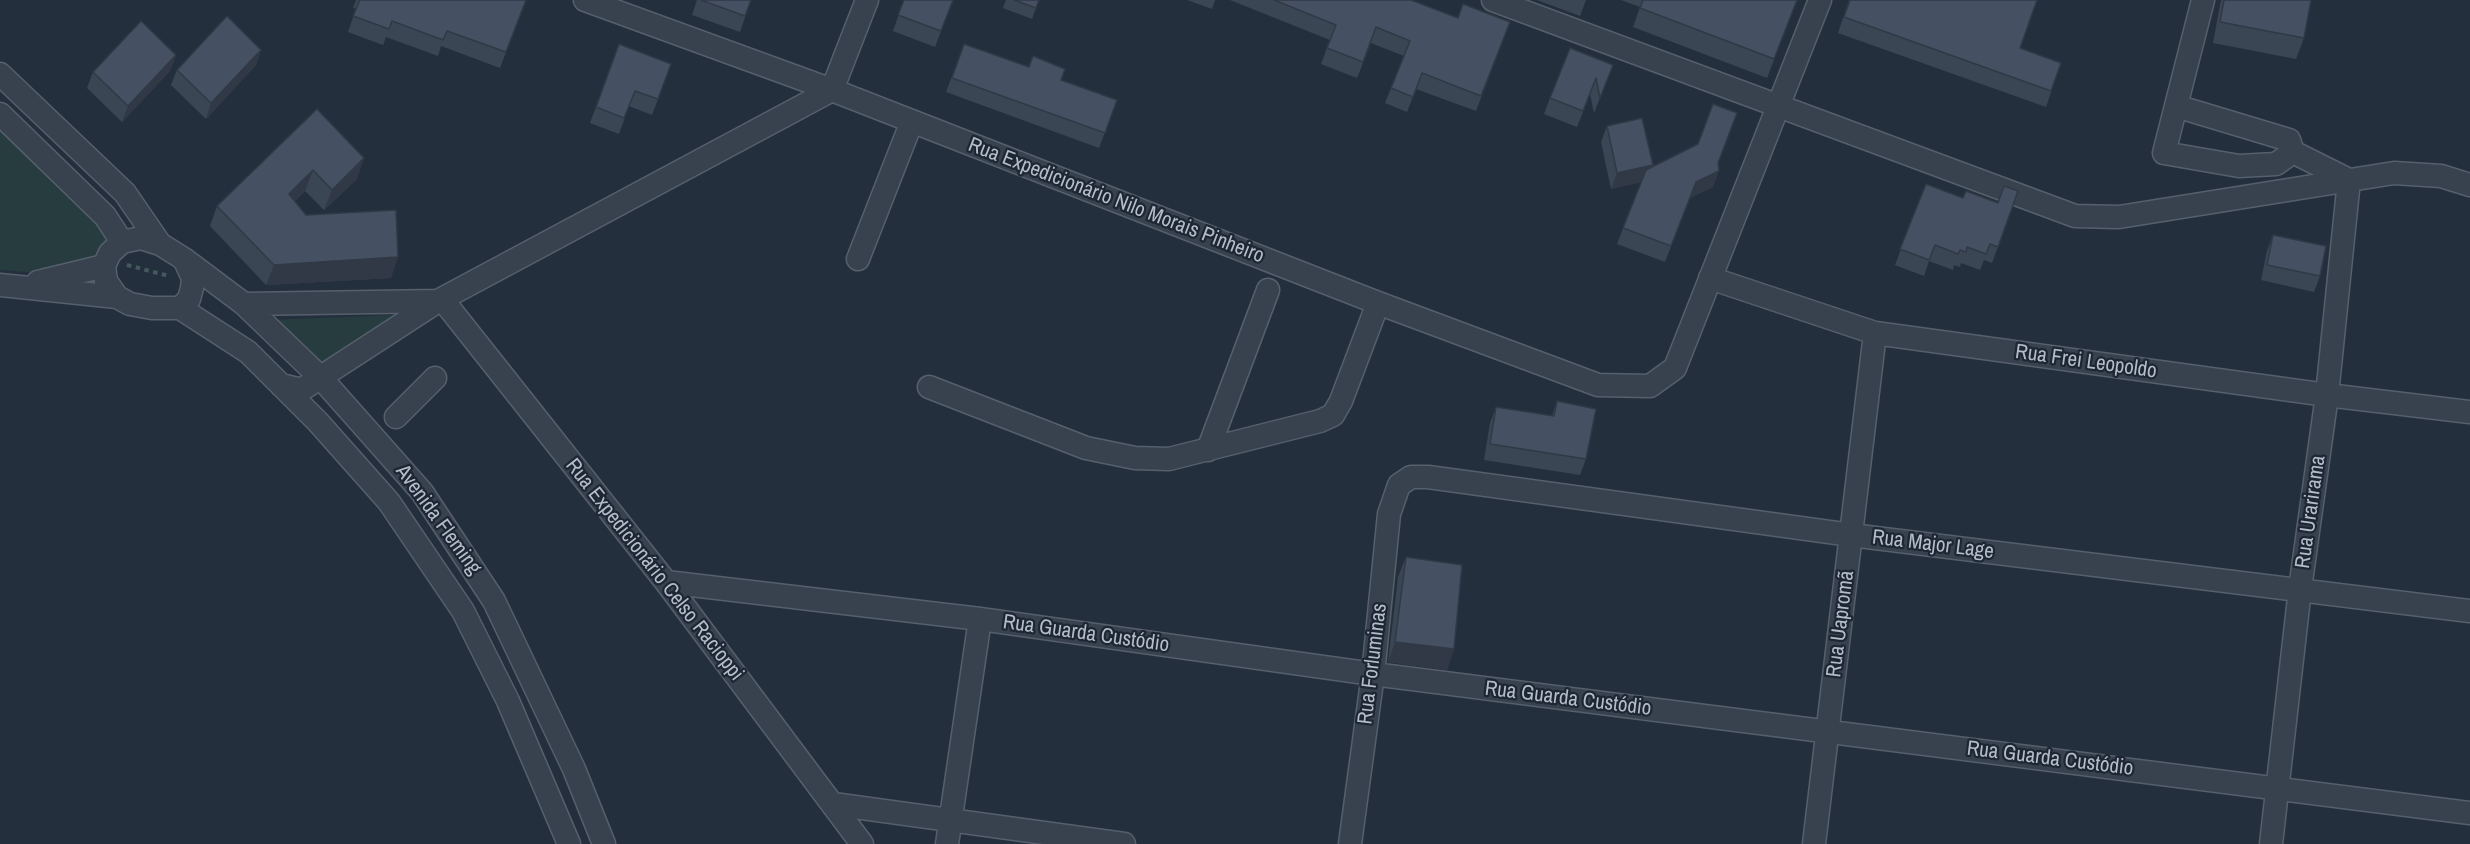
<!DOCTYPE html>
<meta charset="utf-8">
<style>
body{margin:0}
canvas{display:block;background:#242f3e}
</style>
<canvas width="2470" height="844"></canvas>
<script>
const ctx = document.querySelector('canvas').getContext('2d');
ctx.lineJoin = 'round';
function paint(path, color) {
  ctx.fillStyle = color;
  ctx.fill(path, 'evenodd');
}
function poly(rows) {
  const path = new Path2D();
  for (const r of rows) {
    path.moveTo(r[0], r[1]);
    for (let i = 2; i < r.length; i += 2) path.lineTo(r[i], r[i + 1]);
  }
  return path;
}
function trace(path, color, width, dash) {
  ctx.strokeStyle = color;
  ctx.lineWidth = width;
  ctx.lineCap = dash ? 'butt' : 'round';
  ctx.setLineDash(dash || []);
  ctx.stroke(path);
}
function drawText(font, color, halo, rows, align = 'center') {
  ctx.font = font + ' "Archivo Narrow",sans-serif';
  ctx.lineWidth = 4.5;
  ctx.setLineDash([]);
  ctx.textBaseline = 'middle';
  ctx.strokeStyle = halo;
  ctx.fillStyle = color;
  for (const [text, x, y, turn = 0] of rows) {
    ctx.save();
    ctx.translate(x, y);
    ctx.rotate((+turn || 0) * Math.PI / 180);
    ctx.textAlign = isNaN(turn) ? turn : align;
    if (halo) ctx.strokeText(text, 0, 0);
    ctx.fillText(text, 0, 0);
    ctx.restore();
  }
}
const green = poly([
 [0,126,119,235,88,266,66,275,0,270],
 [394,315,318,366,271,320]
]);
const path = poly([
 [127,265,169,276]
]);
const minor = poly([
 [585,0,832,90,1378,303,1598,385,1650,386,1675,368,1820,0],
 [1493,0,2075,216,2119,217,2394,173,2441,176,2470,185],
 [2203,0,2164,153,2239,166,2276,164,2293,152],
 [0,74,125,193,160,244],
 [2176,106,2289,140,2293,152,2349,180,2327,395,2300,589,2271,844],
 [0,114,105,216,122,242],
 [141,238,160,244,184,259,193,278,192,288,189,299,180,308,152,308,130,304,117,297,106,281,104,266,110,253,122,242,141,238],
 [184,259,244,304,321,378,422,492,494,601,574,769,604,844],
 [858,259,912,121],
 [1710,278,1875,333,2327,395,2470,412],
 [38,282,104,266],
 [0,285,117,297],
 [442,299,666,582,862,844],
 [244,304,438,301],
 [180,308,248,352,318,422,389,502,463,611,508,701,569,844],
 [281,385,301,390,438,301,832,90,867,0],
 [929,387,1086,448,1135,458,1169,459,1320,421,1333,415,1341,401,1378,303],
 [396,417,435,378],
 [1208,450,1268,290],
 [666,582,980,619,1373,674,2470,813],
 [833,804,1124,844],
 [947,844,980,619],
 [1350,844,1373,674,1389,514,1399,485,1411,477,1428,477,1851,535,2470,611],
 [1814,844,1875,333]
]);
const wall = poly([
 [356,0,526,0,500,68,441,46,438,56,386,37,383,45,348,32,356,9,353,8],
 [697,0,751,0,740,32,692,15],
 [904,0,953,0,935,47,893,31],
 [1006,0,1039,0,1032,19,1003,8],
 [1187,0,1215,0,1212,9],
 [1230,0,1411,0,1458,18,1510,22,1476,111,1416,89,1407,112,1385,103,1404,56,1371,43,1357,78,1321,64,1330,40],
 [1537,0,1586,0,1580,16],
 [1621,0,1797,0,1767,78,1633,27,1640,7],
 [1849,0,2020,48,2061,63,2046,107,1838,33],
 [2221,0,2311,0,2304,38,2296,59,2213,43],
 [619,44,671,64,652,115,629,106,619,134,590,123],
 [964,44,1117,100,1099,148,946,92],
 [261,50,256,65,206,119,171,85,177,70],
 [176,55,170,71,122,122,87,88,93,72],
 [1613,65,1594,113,1590,94,1577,127,1544,114,1550,98],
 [317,109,357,179,324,210,305,191,295,201,306,215,391,278,266,285,210,226,217,206],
 [1607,126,1653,165,1652,166,1718,164,1713,187,1690,198,1665,262,1617,244,1641,182,1611,189,1601,142],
 [1926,184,1963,198,1998,203,2018,191,1992,263,1984,260,1980,270,1961,263,1960,267,1954,265,1953,270,1929,261,1924,276,1895,265],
 [2273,235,2320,276,2314,292,2261,280,2267,251],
 [1557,401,1586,459,1580,475,1484,460,1490,423,1496,407,1552,416],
 [1406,557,1454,649,1447,670,1388,662,1398,577]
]);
const shadedWall = poly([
 [261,50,256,65,206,119,211,103],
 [176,55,170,71,122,122,128,106],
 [364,158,357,179,324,210,332,190],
 [1653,165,1647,181,1611,189,1617,173],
 [313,170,305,191,281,214,289,194],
 [1719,171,1713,187,1690,198,1665,262,1696,182],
 [398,257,391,278,266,285,274,265],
 [1395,642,1454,649,1447,670,1388,662]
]);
const building = poly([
 [360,0,526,0,506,52,447,31,443,40,392,21,389,29,353,16,360,0],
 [701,0,751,0,745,16,701,0],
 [904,0,953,0,941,31,898,15,904,0],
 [1014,0,1039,0,1036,8,1014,0],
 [1274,0,1411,0,1458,18,1463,4,1510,22,1481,96,1422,73,1413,97,1391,88,1410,41,1376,27,1363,62,1327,48,1336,25,1274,0],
 [1643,0,1797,0,1774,59,1640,8,1643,0],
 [1850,0,2037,0,2020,48,2061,63,2051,91,1844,17,1850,0],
 [2224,0,2311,0,2304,38,2220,22,2224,0],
 [227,16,261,50,211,103,177,70,227,16],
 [141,21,176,55,128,106,93,72,141,21],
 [619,44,671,64,658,99,635,91,624,118,596,107,619,44],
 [964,44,1029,67,1033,56,1065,69,1061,80,1117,100,1105,133,952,78,964,44],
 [1570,48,1613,65,1600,98,1596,78,1583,111,1550,98,1570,48],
 [1713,104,1737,113,1718,163,1719,171,1696,182,1671,246,1623,228,1646,170,1698,144,1713,104],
 [317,109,364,158,332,190,313,170,289,194,306,215,396,210,398,257,274,265,217,206,317,109],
 [1642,118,1653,165,1617,173,1607,126,1642,118],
 [1926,184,1963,198,1966,191,1998,203,2004,186,2018,191,1998,247,1990,244,1986,254,1967,247,1966,252,1960,250,1958,254,1935,245,1929,260,1900,249,1926,184],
 [2273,235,2326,246,2320,276,2267,265,2273,235],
 [1557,401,1596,409,1586,459,1490,444,1496,407,1554,416,1557,401],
 [1406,557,1462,565,1454,649,1395,642,1406,557]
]);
const streetNames = [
 ["Rua Expedicionário Nilo Morais Pinheiro",1116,201,21],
 ["Rua Frei Leopoldo",2086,362,8],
 ["Rua Urarirama",2311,512,-82],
 ["Avenida Fleming",438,520,54],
 ["Rua Major Lage",1933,545,7],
 ["Rua Expedicionário Celso Racioppi",654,570,52],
 ["Rua Uapromã",1841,624,-83],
 ["Rua Guarda Custódio",1086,634,8],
 ["Rua Forluminas",1373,664,-83],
 ["Rua Guarda Custódio",1568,699,7],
 ["Rua Guarda Custódio",2050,759,7]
];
paint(green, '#263c3f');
trace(minor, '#565f6c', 25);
trace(path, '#44595c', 4, [4.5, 4.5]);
trace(minor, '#38414e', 22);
paint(wall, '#3b4654');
paint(shadedWall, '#303945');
paint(building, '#455162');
trace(building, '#303945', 1.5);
drawText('21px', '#b4bcc9', '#1d2633', streetNames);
</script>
